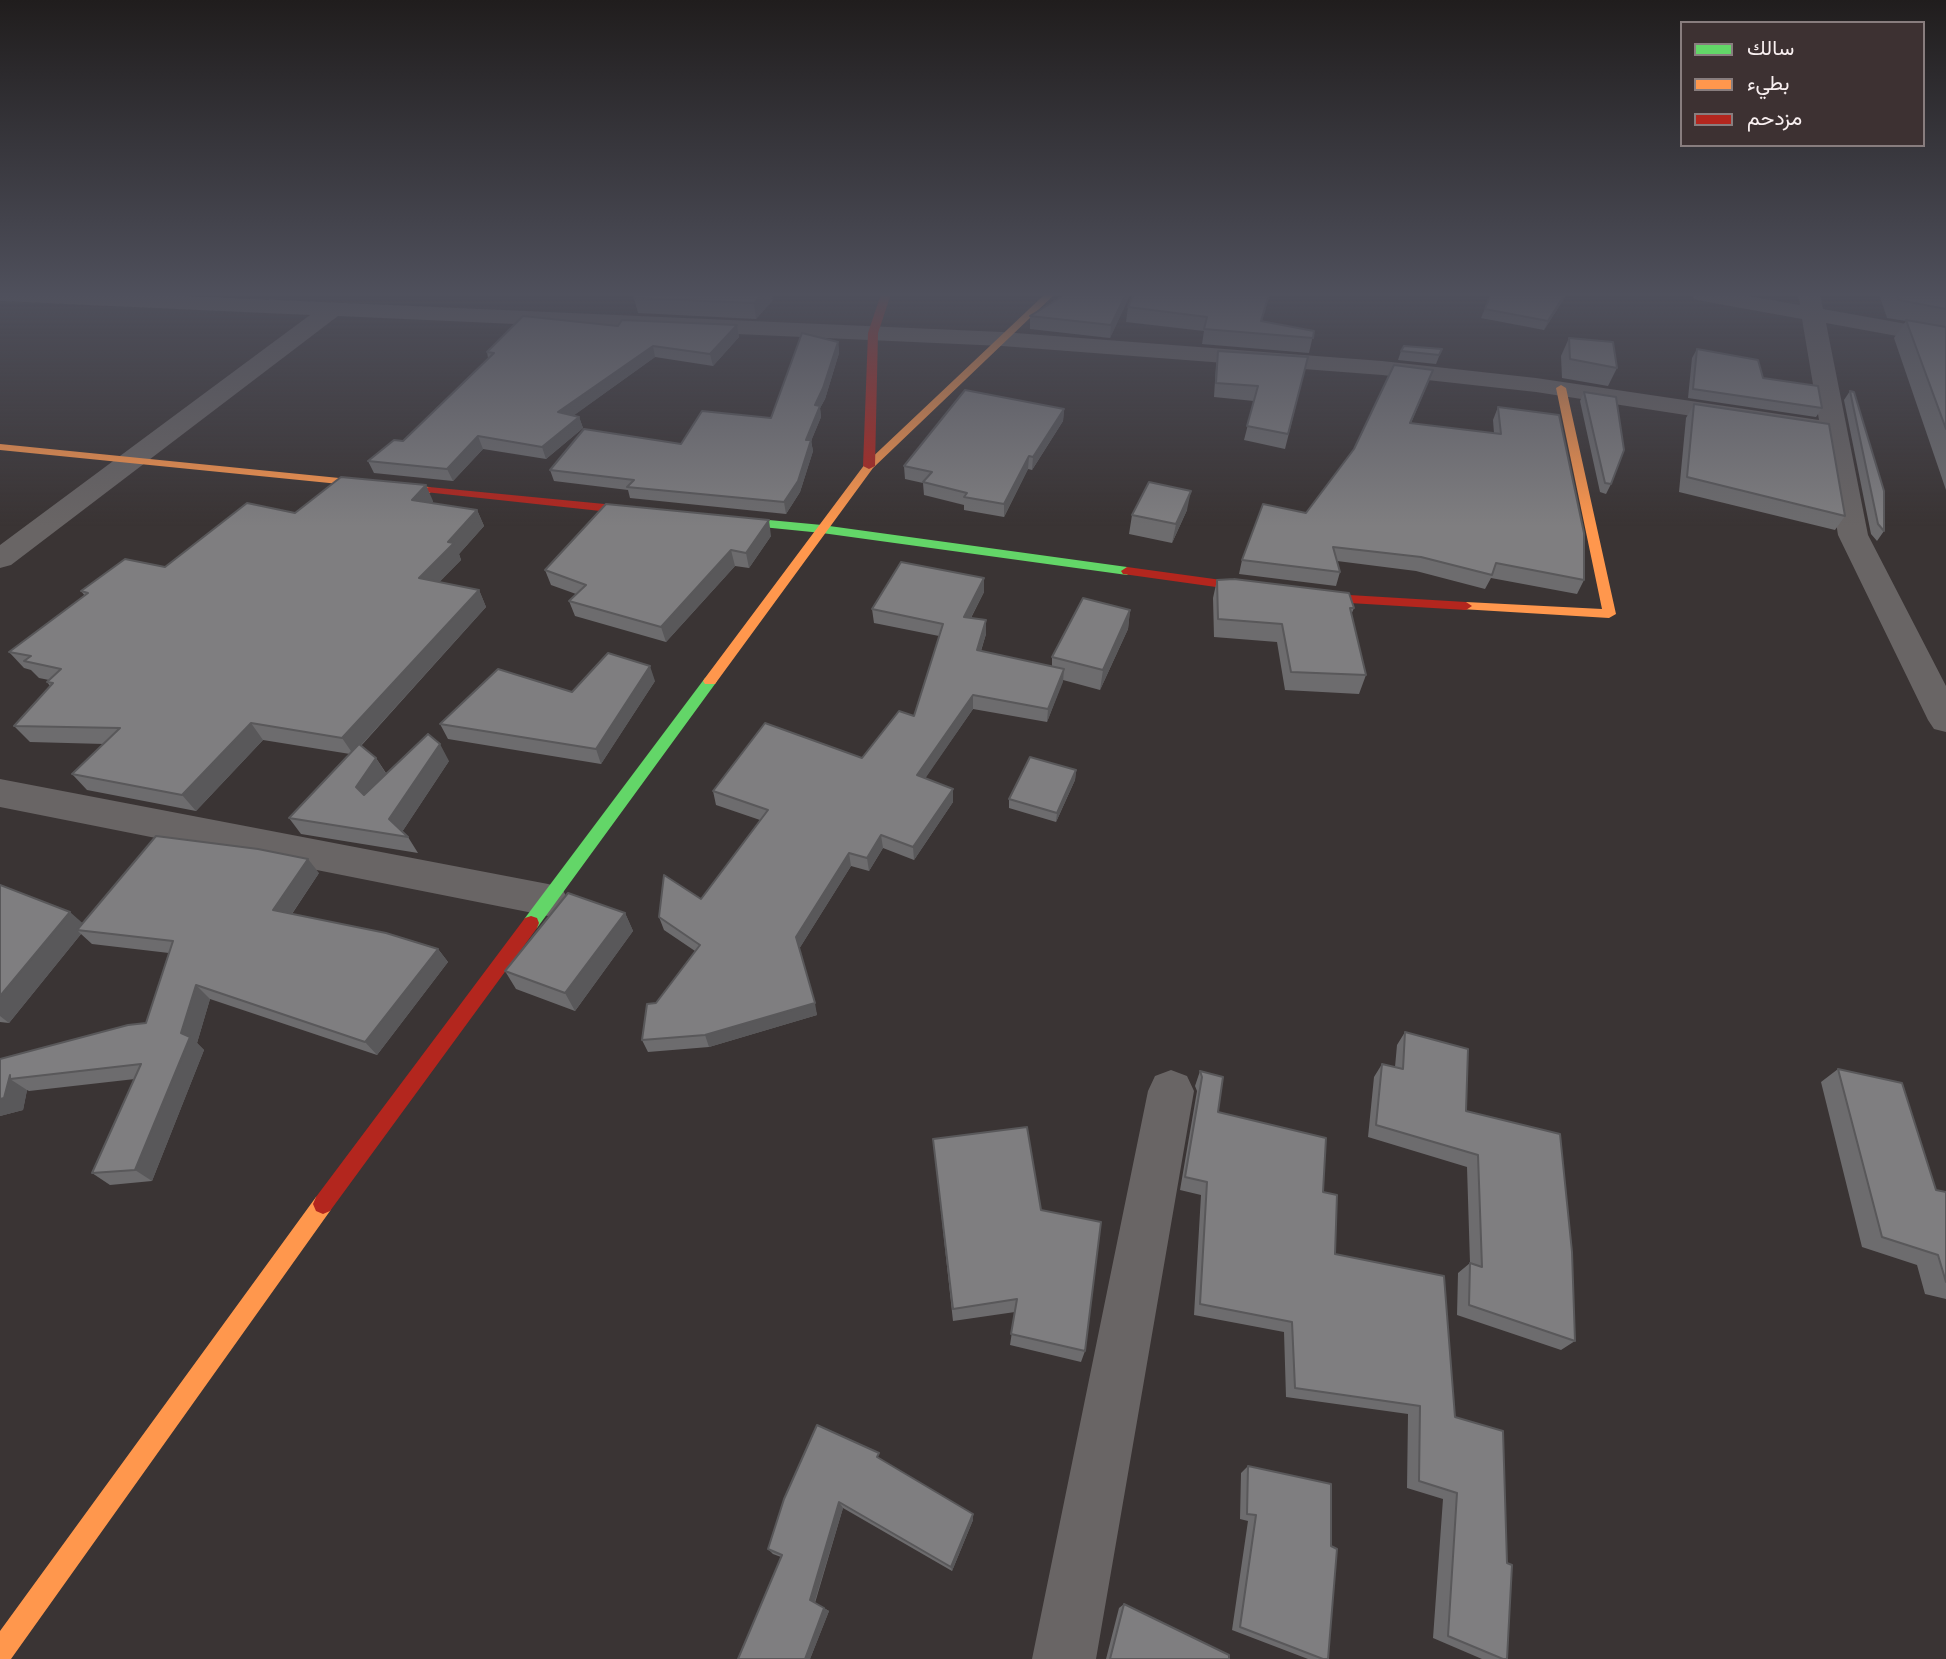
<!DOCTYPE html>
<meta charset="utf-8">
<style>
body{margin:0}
#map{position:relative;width:1946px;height:1659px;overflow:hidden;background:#3a3434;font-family:"Sofia Sans Condensed",Vazirmatn,sans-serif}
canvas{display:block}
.legend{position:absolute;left:1680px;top:21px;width:245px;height:126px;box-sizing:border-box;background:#3d3132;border:2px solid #887d7e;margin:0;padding:9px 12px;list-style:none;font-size:21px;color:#f9f0f1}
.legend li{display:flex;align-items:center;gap:14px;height:35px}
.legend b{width:35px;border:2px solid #887d7e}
</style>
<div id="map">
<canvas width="1946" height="1659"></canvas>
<ul class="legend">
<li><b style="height:9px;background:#63d668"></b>سالك</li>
<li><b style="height:9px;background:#ff974d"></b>بطيء</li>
<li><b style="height:9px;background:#b3261e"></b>مزدحم</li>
</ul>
</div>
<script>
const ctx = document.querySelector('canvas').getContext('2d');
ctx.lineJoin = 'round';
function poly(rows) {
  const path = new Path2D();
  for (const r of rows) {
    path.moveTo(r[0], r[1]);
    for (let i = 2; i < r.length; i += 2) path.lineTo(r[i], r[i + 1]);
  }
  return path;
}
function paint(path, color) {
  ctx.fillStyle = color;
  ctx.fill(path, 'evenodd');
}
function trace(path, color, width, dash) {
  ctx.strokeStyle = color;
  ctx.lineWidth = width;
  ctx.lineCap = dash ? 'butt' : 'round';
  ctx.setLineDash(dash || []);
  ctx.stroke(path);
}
const street = poly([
 [0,294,141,294,1002,332,1382,361,1536,378,1819,420,1802,319,1702,301,1694,299,1691,294,1737,294,1800,305,1798,294,1820,294,1823,309,1946,331,1946,345,1826,323,1868,535,1946,686,1946,732,1934,729,1928,720,1838,535,1822,436,1536,392,1382,375,1002,346,338,316,11,565,0,568,0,545,310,315,0,301,0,294],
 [0,779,548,884,562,888,568,900,562,912,548,916,0,807,0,779],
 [1171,1070,1187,1076,1194,1091,1096,1659,1032,1659,1148,1091,1155,1076,1171,1070]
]);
const fast = poly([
 [716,515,822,525,1127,567,1133,571,1127,575,822,533,712,522,712,516,716,515],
 [710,676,717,681,715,684,537,928,531,930,525,928,523,923,525,918,705,678,710,676]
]);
const slow = poly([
 [1045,294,1055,294,873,468,715,684,705,684,703,681,705,678,865,464,1045,294],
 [1561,385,1566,388,1616,614,1609,618,1461,609,1461,603,1466,602,1602,609,1556,388,1561,385],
 [0,444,429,487,435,490,429,493,0,450,0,444],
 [323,1194,330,1197,333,1204,330,1211,11,1659,0,1659,0,1631,316,1197,323,1194]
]);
const jam = poly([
 [881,294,891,294,878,333,875,466,869,469,863,466,868,333,881,294],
 [429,487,656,509,662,513,656,517,425,492,425,488,429,487],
 [1127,567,1316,593,1466,602,1472,606,1466,610,1316,601,1123,574,1121,571,1127,567],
 [531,916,537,918,539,923,537,928,330,1211,323,1214,316,1211,313,1204,316,1197,525,918,531,916]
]);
const wall = poly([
 [1134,294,1270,294,1262,321,1314,331,1309,353,1202,344,1204,331,1126,322,1128,307],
 [1491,294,1567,294,1544,330,1481,318],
 [1879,294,1946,294,1946,490,1894,338,1906,321,1887,318],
 [1130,295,1110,338,1030,329,1030,316],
 [634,298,773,300,756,319,638,313],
 [737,325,739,337,713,366,655,357,574,415,579,417,583,428,546,459,483,449,453,481,374,473,368,461,403,441,488,358,487,352,618,326],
 [1569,338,1617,368,1608,386,1562,378,1561,356],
 [838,342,839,353,825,399,820,408,821,417,811,441,813,451,800,492,786,514,630,498,628,490,554,481,550,470,681,444,771,418],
 [1442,349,1436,364,1398,360,1401,351],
 [1697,349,1822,408,1816,417,1688,398,1692,358],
 [1218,351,1308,357,1285,449,1244,440,1254,401,1214,397,1216,365],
 [1428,383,1411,423,1494,433,1493,420,1498,407,1584,580,1577,594,1491,578,1485,589,1416,571,1337,561,1340,572,1336,586,1239,574,1242,560,1306,513],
 [1850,391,1884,531,1877,541,1871,534,1844,400],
 [1584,392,1611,484,1606,494,1600,492,1580,401],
 [1694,404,1845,516,1835,530,1679,492,1686,418],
 [1064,409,1063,421,1032,470,1028,469,1004,517,964,510,964,505,924,495,923,483,905,479,904,466],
 [433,501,432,503,477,510,484,526,459,554,461,560,439,582,479,590,486,607,361,746,376,758,386,773,449,761,402,832,408,837,418,853,301,834,289,818,350,754,263,740,196,811,87,790,72,774,104,744,30,742,14,726,50,686,47,682,49,680,39,678,31,670,24,668,9,652,85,596,81,591,165,567,295,513],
 [1187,510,1172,543,1129,534,1132,515],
 [771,536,749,568,735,566,666,642,575,616,569,601,576,594,551,585,545,570],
 [984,578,984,592,971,618,986,634,981,651,1052,666,1052,657,1130,610,1128,629,1100,690,1063,680,1047,722,973,709,925,778,953,802,914,860,883,848,869,871,851,866,799,949,817,1015,709,1047,648,1052,642,1040,656,1003,695,951,664,930,659,917,701,899,760,820,716,805,713,791,862,758,914,716,939,636,874,623,872,609],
 [1217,580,1354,608,1351,615,1366,675,1359,694,1285,690,1277,642,1214,637,1213,598],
 [655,681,601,764,448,739,440,724,572,692],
 [1076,770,1075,780,1056,822,1009,808,1009,799],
 [319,873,292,914,438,949,448,962,377,1055,210,999,197,1043,204,1050,152,1181,110,1185,92,1173,135,1079,29,1091,27,1090,23,1110,0,1116,0,1059,146,1023,169,953,92,944,81,934,9,1023,0,1022,0,885,82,923],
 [625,913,633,931,575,1011,516,989,505,971],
 [1405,1032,1466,1111,1575,1341,1561,1350,1457,1315,1458,1273,1470,1263,1467,1167,1368,1137,1374,1077,1382,1064,1395,1067,1397,1045],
 [1838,1069,1936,1190,1946,1192,1946,1299,1925,1294,1917,1265,1862,1247,1821,1082],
 [1200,1071,1218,1112,1323,1192,1335,1254,1455,1417,1507,1659,1482,1659,1433,1638,1443,1499,1407,1488,1408,1414,1286,1397,1284,1332,1194,1315,1201,1195,1180,1190,1197,1091,1195,1086],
 [933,1139,1041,1210,1085,1351,1081,1362,1010,1345,1015,1312,953,1321],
 [881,1460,973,1520,952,1571,843,1508,815,1603,829,1611,810,1659,738,1659,781,1557,773,1554,768,1549],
 [1248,1466,1328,1659,1308,1659,1232,1630,1248,1521,1240,1519,1241,1473],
 [1124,1604,1229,1659,1106,1659,1119,1608]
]);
const shadedWall = poly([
 [762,294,772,294,773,300,756,319,754,303],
 [1126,294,1130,294,1130,295,1110,338,1111,325],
 [1565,294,1567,294,1544,330,1548,321],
 [737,325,739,337,713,366,710,354],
 [838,342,839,353,825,399,820,408,821,417,811,441,813,451,800,492,786,514,784,502,806,440,815,405],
 [653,346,655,357,562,424,558,412],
 [1433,370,1428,383,1405,436,1410,423],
 [1064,409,1063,421,1032,470,1033,457],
 [579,417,583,428,546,459,542,447],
 [478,436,483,449,453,481,447,469],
 [1029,456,1028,469,1004,517,1004,504],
 [426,485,433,501,419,517,412,500],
 [1191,491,1187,510,1172,543,1176,524],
 [477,510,484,526,459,554,461,560,427,595,419,578,448,542],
 [769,520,771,536,749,568,746,553],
 [731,550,735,566,666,642,661,627],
 [984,578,984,592,964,631,964,617],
 [479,590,486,607,353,754,342,738],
 [1130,610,1128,629,1100,690,1103,670],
 [986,620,986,634,977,663,977,650],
 [650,666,655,681,601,764,596,749],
 [1064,669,1063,682,1047,722,1048,709],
 [973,695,973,709,918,789,917,775],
 [251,723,263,740,196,811,182,795],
 [440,744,449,761,400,835,389,819],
 [376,758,386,774,367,803,356,787],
 [1076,770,1075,780,1056,822,1057,813],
 [953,789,953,802,914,860,913,847],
 [881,835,883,848,869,871,867,858],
 [849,853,851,866,799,949,796,937],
 [308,859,319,873,285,924,273,910],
 [70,912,87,927,77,930,81,934,9,1023,0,1016,0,996],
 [625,913,633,931,575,1011,565,993],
 [438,949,448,962,377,1055,365,1042],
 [196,985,210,999,197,1043,204,1050,152,1181,135,1170],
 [815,1003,817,1015,709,1047,705,1035],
 [10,1075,10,1079,27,1090,23,1110,0,1116,0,1099],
 [839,1502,843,1508,814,1604,810,1600],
 [973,1514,973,1520,952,1571,951,1567],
 [824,1608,829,1611,810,1659,805,1659]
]);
const building = poly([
 [637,294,762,294,754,303,634,298,637,294],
 [1066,294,1126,294,1111,325,1030,316,1066,294],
 [1134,294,1269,294,1261,321,1314,331,1313,338,1204,329,1207,317,1128,307,1134,294],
 [1491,294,1565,294,1548,321,1485,309,1491,294],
 [1897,294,1946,294,1946,309,1899,300,1897,294],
 [523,316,618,326,622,320,737,325,710,354,653,346,558,412,579,417,542,447,478,436,447,469,368,461,394,440,403,441,494,353,487,352,523,316],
 [1906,320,1946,327,1946,429,1906,320],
 [802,333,838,342,823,388,815,405,820,406,806,440,811,440,798,481,784,502,627,487,634,480,550,470,584,429,681,444,702,411,771,418,802,333],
 [1569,338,1613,342,1617,368,1570,359,1569,338],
 [1404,346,1442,349,1439,355,1401,351,1404,346],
 [1697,349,1758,360,1763,378,1818,386,1822,408,1693,389,1697,349],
 [1218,351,1308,357,1288,434,1247,426,1258,386,1216,383,1218,351],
 [1394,365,1433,370,1410,423,1501,434,1498,407,1559,415,1584,533,1584,580,1496,563,1492,575,1421,557,1333,547,1340,572,1242,560,1263,504,1306,513,1354,449,1394,365],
 [965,390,1064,409,1033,457,1029,456,1004,504,964,497,967,493,923,482,932,472,904,466,965,390],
 [1850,391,1854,392,1884,491,1884,531,1878,524,1850,391],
 [1584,392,1616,397,1624,450,1611,484,1605,483,1584,392],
 [1694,404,1829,424,1845,516,1687,477,1694,404],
 [341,477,426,485,412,500,477,510,448,542,454,543,419,578,479,590,342,738,251,723,182,795,72,774,120,728,14,726,53,683,47,682,61,669,24,661,31,656,9,652,88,593,81,591,125,559,165,567,247,503,295,513,341,477],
 [1149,482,1191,491,1176,524,1132,515,1149,482],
 [606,504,769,520,746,553,731,550,661,627,569,601,586,585,545,570,606,504],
 [901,562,984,578,964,617,986,620,977,650,1064,669,1048,709,973,695,917,775,953,789,913,847,881,835,867,858,849,853,796,937,815,1003,705,1035,642,1040,647,1004,656,1003,700,945,659,917,664,875,701,899,768,810,713,791,765,723,862,758,899,711,914,716,943,624,872,609,901,562],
 [1234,579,1349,593,1354,608,1350,608,1366,675,1291,672,1282,624,1218,619,1217,580,1234,579],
 [1083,598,1130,610,1103,670,1052,657,1083,598],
 [608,653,650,666,596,749,440,724,498,669,572,692,608,653],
 [428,734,440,744,389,819,408,837,289,818,359,744,376,758,356,787,364,795,428,734],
 [1030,757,1076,770,1057,813,1009,799,1030,757],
 [156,836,258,849,308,859,273,910,386,933,438,949,365,1042,196,985,181,1033,190,1037,135,1170,92,1173,141,1064,10,1079,10,1075,4,1098,0,1099,0,1059,128,1025,146,1023,173,941,77,930,156,836],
 [0,885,70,912,0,996,0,885],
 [568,893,625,913,565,993,505,971,568,893],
 [1405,1032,1468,1049,1466,1111,1560,1134,1572,1252,1575,1341,1469,1305,1470,1263,1482,1267,1478,1155,1376,1125,1382,1064,1403,1069,1405,1032],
 [1838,1069,1902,1083,1936,1190,1946,1192,1946,1282,1938,1255,1882,1237,1838,1069],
 [1200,1071,1223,1077,1218,1112,1326,1138,1323,1192,1337,1195,1335,1254,1444,1276,1455,1417,1503,1431,1507,1563,1512,1565,1507,1659,1503,1659,1448,1636,1457,1493,1419,1481,1420,1406,1295,1388,1292,1322,1200,1304,1207,1182,1185,1177,1202,1077,1200,1071],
 [1027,1127,1041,1210,1101,1222,1085,1351,1011,1334,1017,1299,953,1309,933,1139,1027,1127],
 [817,1425,879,1453,877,1457,973,1514,951,1567,839,1502,810,1600,824,1608,805,1659,738,1659,782,1555,768,1549,784,1499,817,1425],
 [1248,1466,1331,1484,1331,1546,1337,1549,1328,1659,1323,1659,1240,1627,1256,1515,1247,1514,1248,1466],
 [1124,1604,1229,1655,1229,1659,1110,1659,1124,1604]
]);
paint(street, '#696565');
paint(fast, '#63d668');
paint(slow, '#ff974d');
paint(jam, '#b3261e');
paint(wall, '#6d6c6e');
paint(shadedWall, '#59585a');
paint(building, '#7f7e80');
trace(building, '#59585a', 2);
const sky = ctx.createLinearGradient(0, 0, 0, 526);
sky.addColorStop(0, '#201d1d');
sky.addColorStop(0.56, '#4f505c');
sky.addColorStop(1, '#4f505c00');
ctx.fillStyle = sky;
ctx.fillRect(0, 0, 1946, 526);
</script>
